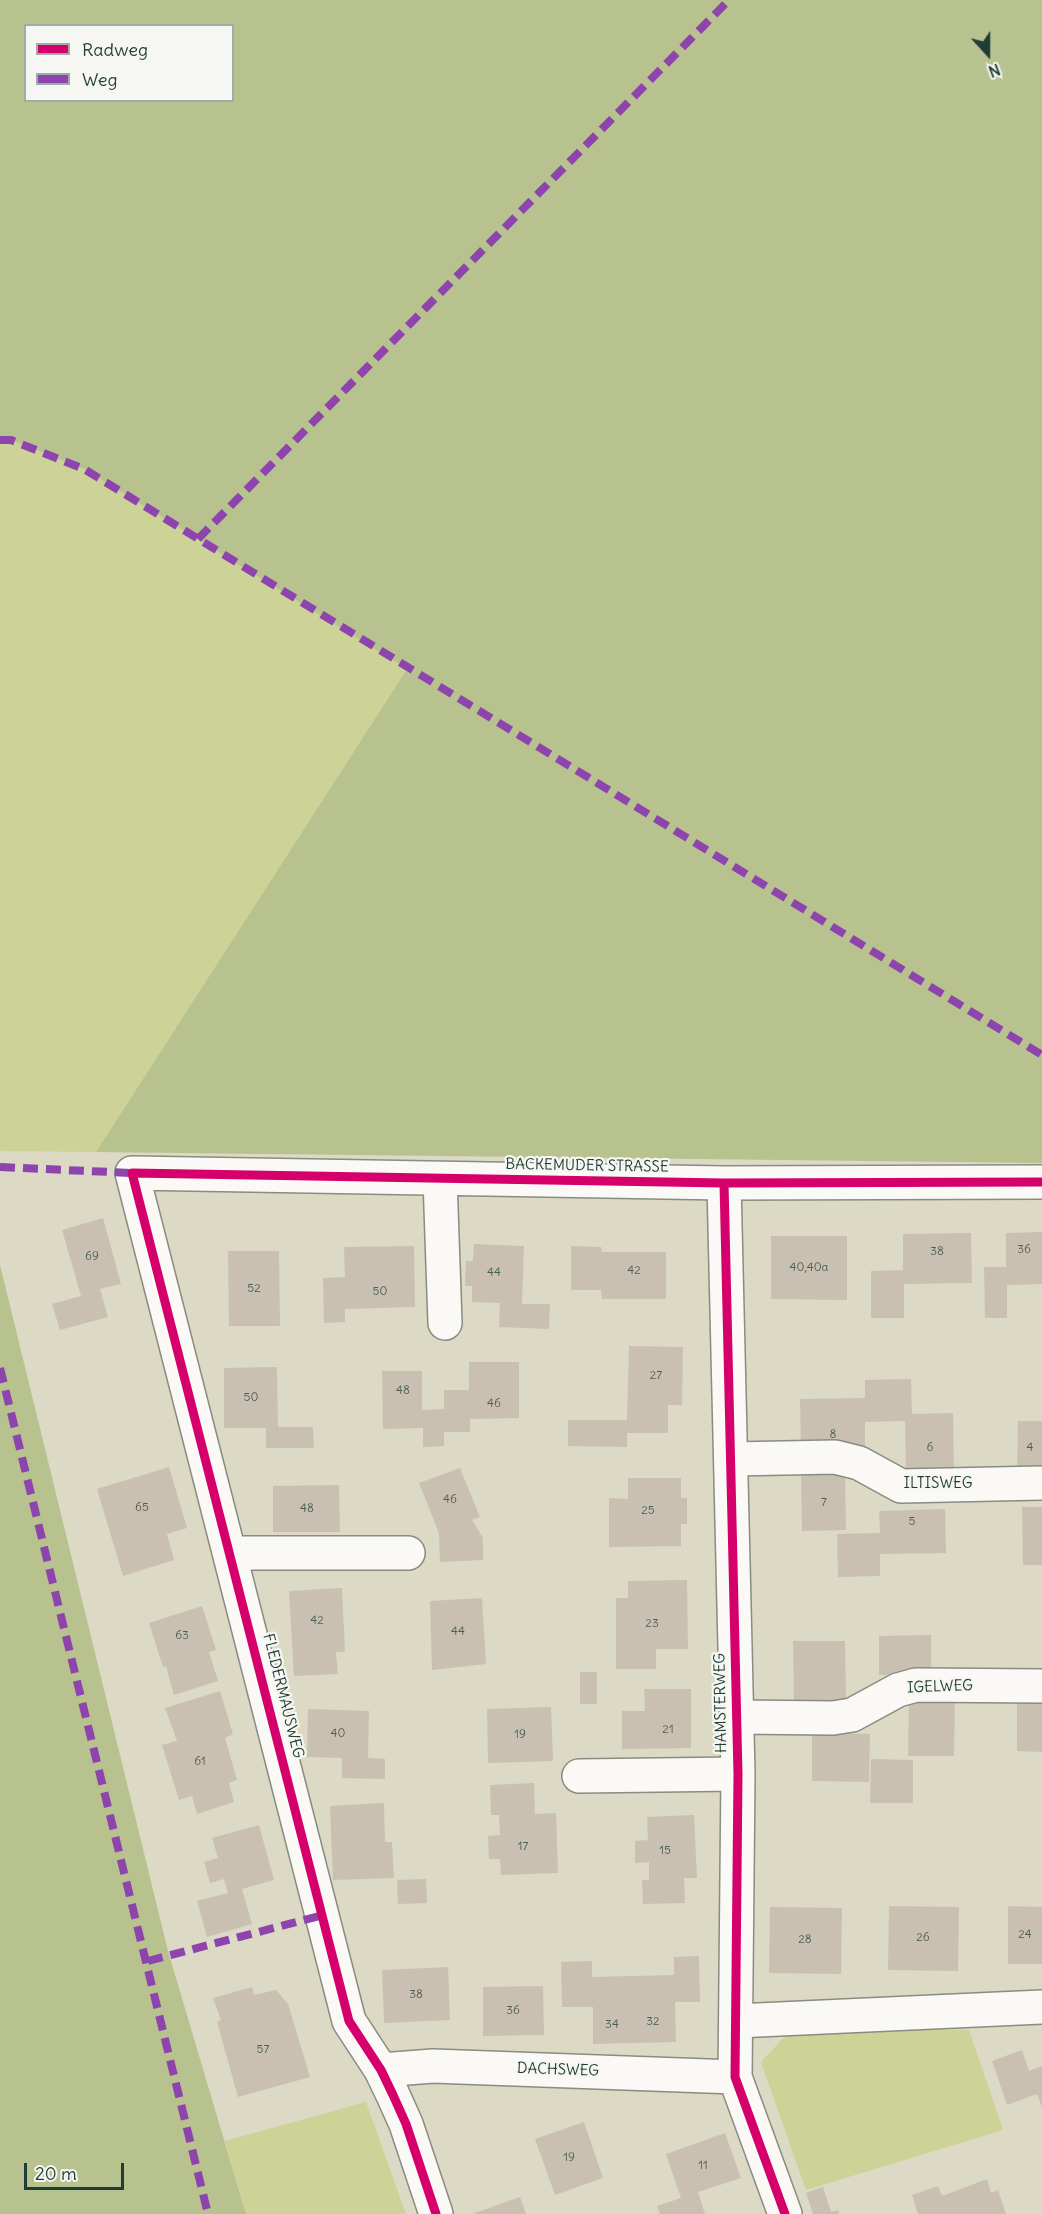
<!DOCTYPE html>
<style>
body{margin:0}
#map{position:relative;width:1042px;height:2214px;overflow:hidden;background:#dcd9c5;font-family:Delius,sans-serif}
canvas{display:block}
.legend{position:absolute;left:24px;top:24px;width:210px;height:78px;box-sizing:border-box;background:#f6f6f2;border:2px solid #a0aca6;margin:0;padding:8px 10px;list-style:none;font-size:18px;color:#1f3d34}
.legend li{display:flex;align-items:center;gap:12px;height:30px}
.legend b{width:30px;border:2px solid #a0aca6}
.north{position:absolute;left:958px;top:24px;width:60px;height:60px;-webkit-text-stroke:4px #f6f6f2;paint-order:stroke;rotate:159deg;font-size:16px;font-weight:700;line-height:24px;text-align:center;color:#1f3d34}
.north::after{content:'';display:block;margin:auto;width:21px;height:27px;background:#1f3d34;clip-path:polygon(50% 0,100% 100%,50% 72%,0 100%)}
.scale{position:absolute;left:24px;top:2163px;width:100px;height:27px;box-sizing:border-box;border:3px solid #1f3d34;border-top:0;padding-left:8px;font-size:18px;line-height:21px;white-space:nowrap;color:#1f3d34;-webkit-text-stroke:4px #f6f6f2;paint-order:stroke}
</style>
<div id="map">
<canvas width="1042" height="2214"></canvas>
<ul class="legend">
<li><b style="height:8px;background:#d6006c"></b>Radweg</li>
<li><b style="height:8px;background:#8e44ad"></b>Weg</li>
</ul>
<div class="north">N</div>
<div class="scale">20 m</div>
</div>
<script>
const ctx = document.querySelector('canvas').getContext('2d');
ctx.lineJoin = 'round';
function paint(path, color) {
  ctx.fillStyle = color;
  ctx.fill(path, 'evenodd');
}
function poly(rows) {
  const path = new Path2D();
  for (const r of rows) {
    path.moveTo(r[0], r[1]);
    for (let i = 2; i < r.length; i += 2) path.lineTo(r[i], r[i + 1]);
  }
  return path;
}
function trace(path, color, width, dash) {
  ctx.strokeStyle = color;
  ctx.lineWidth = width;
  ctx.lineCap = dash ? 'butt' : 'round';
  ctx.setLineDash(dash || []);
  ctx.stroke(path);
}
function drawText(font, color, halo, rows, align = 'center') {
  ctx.font = font + ' Delius,sans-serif';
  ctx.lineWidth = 4.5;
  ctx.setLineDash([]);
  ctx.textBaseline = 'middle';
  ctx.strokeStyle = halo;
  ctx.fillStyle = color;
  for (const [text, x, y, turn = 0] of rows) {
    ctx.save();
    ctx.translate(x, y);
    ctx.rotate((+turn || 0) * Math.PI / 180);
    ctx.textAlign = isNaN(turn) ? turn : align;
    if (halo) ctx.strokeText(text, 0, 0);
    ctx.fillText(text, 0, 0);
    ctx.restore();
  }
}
const green = poly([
 [0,440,11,440,84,469,407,669,96,1152,0,1151],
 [793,2028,969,2030,1003,2130,806,2190,761,2062],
 [366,2102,406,2214,246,2214,225,2141]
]);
const forest = poly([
 [0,0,1042,0,1042,1163,96,1152,407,669,84,469,11,440,0,440],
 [26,26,232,26,232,100,26,100],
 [0,1265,168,1951,246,2214,0,2214]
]);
const building = poly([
 [103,1218,121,1284,100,1289,108,1317,60,1330,52,1304,81,1296,62,1230],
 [1042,1232,1042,1284,1007,1285,1007,1318,985,1318,984,1267,1006,1267,1006,1233],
 [971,1233,972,1283,904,1284,904,1318,871,1318,871,1271,903,1270,903,1234],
 [771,1236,847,1236,847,1300,771,1299],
 [474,1244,524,1246,522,1304,550,1304,549,1329,499,1327,500,1303,472,1302,472,1286,465,1286,466,1261,473,1261],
 [414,1246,415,1307,345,1309,345,1322,324,1323,323,1278,345,1277,344,1247],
 [571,1246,601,1247,602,1252,666,1252,666,1299,602,1299,601,1290,571,1290],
 [228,1251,279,1251,280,1326,229,1326],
 [629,1346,683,1347,682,1405,668,1405,668,1433,627,1433,627,1447,568,1446,568,1420,627,1420],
 [469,1362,519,1362,519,1418,470,1419,470,1432,444,1432,444,1446,423,1447,423,1428,383,1429,382,1371,422,1371,422,1410,444,1409,444,1390,469,1390],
 [277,1367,278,1427,313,1427,314,1448,266,1448,266,1428,224,1428,224,1368],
 [911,1379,912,1414,953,1413,954,1475,906,1477,905,1421,865,1422,865,1447,801,1449,800,1399,865,1398,865,1380],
 [1018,1421,1042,1421,1042,1475,1017,1474],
 [169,1467,187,1528,167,1534,174,1560,123,1576,97,1489],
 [460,1468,480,1517,472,1520,483,1538,483,1560,440,1562,439,1533,419,1483],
 [845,1474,846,1530,802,1531,801,1475],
 [628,1478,681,1478,681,1498,687,1498,687,1524,681,1524,681,1546,609,1547,609,1498,628,1499],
 [339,1485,340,1532,273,1532,273,1486],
 [1022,1507,1042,1507,1042,1565,1023,1565],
 [945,1509,946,1553,880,1554,880,1576,838,1577,837,1534,880,1533,879,1511],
 [687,1580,688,1649,656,1649,656,1669,616,1669,616,1598,628,1598,628,1581],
 [342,1588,345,1652,336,1652,338,1674,294,1676,289,1591],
 [482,1598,486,1664,432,1670,430,1601],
 [202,1606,216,1650,209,1652,218,1681,174,1695,166,1666,163,1667,149,1623],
 [931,1635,931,1674,879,1675,879,1636],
 [793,1641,845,1641,846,1701,794,1702],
 [580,1672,597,1672,597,1704,580,1704],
 [644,1689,691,1689,691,1748,622,1749,622,1711,645,1711],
 [220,1691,233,1734,225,1738,237,1780,229,1783,234,1802,197,1814,192,1796,179,1800,162,1745,177,1741,165,1708],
 [909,1699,955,1700,954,1756,908,1756],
 [1017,1700,1042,1700,1042,1752,1017,1751],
 [551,1707,553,1761,488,1763,487,1709],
 [308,1709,369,1711,368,1758,385,1759,385,1779,342,1778,342,1758,307,1757],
 [812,1733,870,1734,869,1782,812,1781],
 [871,1759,913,1760,913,1803,870,1803],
 [534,1783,535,1814,556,1813,558,1873,501,1875,500,1859,489,1859,488,1836,500,1835,499,1815,491,1815,490,1785],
 [384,1803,385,1842,392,1842,394,1878,333,1880,330,1806],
 [694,1815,697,1878,684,1878,685,1903,643,1904,642,1880,649,1880,649,1862,635,1863,635,1841,648,1840,647,1817],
 [259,1825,274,1880,242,1889,252,1924,207,1937,197,1901,228,1893,224,1879,210,1883,204,1862,218,1858,212,1838],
 [426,1879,427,1903,398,1904,397,1880],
 [889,1906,959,1907,958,1971,888,1970],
 [1008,1906,1042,1907,1042,1964,1008,1964],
 [770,1907,842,1908,841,1974,769,1973],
 [699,1956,700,2002,675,2002,676,2042,593,2044,593,2007,562,2007,561,1962,592,1961,592,1977,674,1975,674,1957],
 [448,1967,450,2020,384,2023,382,1970],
 [543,1986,544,2035,483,2036,483,1987],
 [252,1987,254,1995,276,1990,288,2004,310,2077,238,2097,217,2022,221,2020,213,1998],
 [1022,2050,1029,2071,1042,2066,1042,2107,1037,2094,1007,2105,992,2061],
 [584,2122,603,2178,555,2195,535,2139],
 [725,2133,741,2178,698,2192,705,2214,660,2214,657,2206,681,2198,666,2154],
 [987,2179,991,2193,998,2190,1006,2214,918,2214,912,2195,938,2186,942,2196],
 [823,2187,831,2212,838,2210,839,2214,813,2214,806,2193],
 [520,2197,526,2214,472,2214]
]);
const minor = poly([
 [440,1179,445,1323],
 [724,1183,738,1774,735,2077,785,2214],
 [732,1459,835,1457,859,1463,901,1486,1042,1483],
 [231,1553,408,1553],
 [736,1717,833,1718,852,1715,898,1690,916,1685,1042,1686],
 [579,1776,738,1774],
 [736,2021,1042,2007],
 [381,2070,433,2066,735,2077],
 [436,2214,406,2124,393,2095,381,2070,349,2021,132,1173,724,1183,1042,1182]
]);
const quiet = poly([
 [0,440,11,440,84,469,1042,1055],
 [198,539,729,0],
 [0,1167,132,1173],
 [0,1368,208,2214],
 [148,1961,323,1915]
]);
const cycleway = poly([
 [724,1183,738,1774,735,2077,785,2214],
 [436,2214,406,2124,393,2095,381,2070,349,2021,132,1173,724,1183,1042,1182]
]);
const numberNames = [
 ["36",1024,1250],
 ["38",937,1252],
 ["69",92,1257],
 ["40,40a",809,1268],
 ["42",634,1271],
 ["44",494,1273],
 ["52",254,1289],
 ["50",380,1292],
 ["27",656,1376],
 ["48",403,1391],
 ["50",251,1398],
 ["46",494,1404],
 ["8",833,1435],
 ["6",930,1448],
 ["4",1030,1448],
 ["46",450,1500],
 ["7",824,1503],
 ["65",142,1508],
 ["48",307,1509],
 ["25",648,1511],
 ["5",912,1522],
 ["42",317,1621],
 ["23",652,1624],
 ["44",458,1632],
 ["63",182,1636],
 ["21",668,1730],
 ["40",338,1734],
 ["19",520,1735],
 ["61",200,1762],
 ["17",523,1847],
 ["15",665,1851],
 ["24",1025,1935],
 ["26",923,1938],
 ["28",805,1940],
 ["38",416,1995],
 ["36",513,2011],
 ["32",653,2022],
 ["34",612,2025],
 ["57",263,2050],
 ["19",569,2158],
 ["11",703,2166]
];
const streetNames = [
 ["BACKEMUDER STRASSE",587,1166,1],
 ["ILTISWEG",938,1484],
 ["IGELWEG",940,1687,-2],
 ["FLEDERMAUSWEG",283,1696,76],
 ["HAMSTERWEG",721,1703,-91],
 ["DACHSWEG",558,2070,2]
];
paint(green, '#cdd296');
paint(forest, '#b7c28f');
paint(building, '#cac0b1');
trace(minor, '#898c81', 36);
trace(minor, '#faf9f6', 33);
trace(quiet, '#8e44ad', 8, [15, 8]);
trace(cycleway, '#d6006c', 9);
drawText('12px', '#4a5e53', null, numberNames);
drawText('15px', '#1f3d34', '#f6f6f2', streetNames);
</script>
